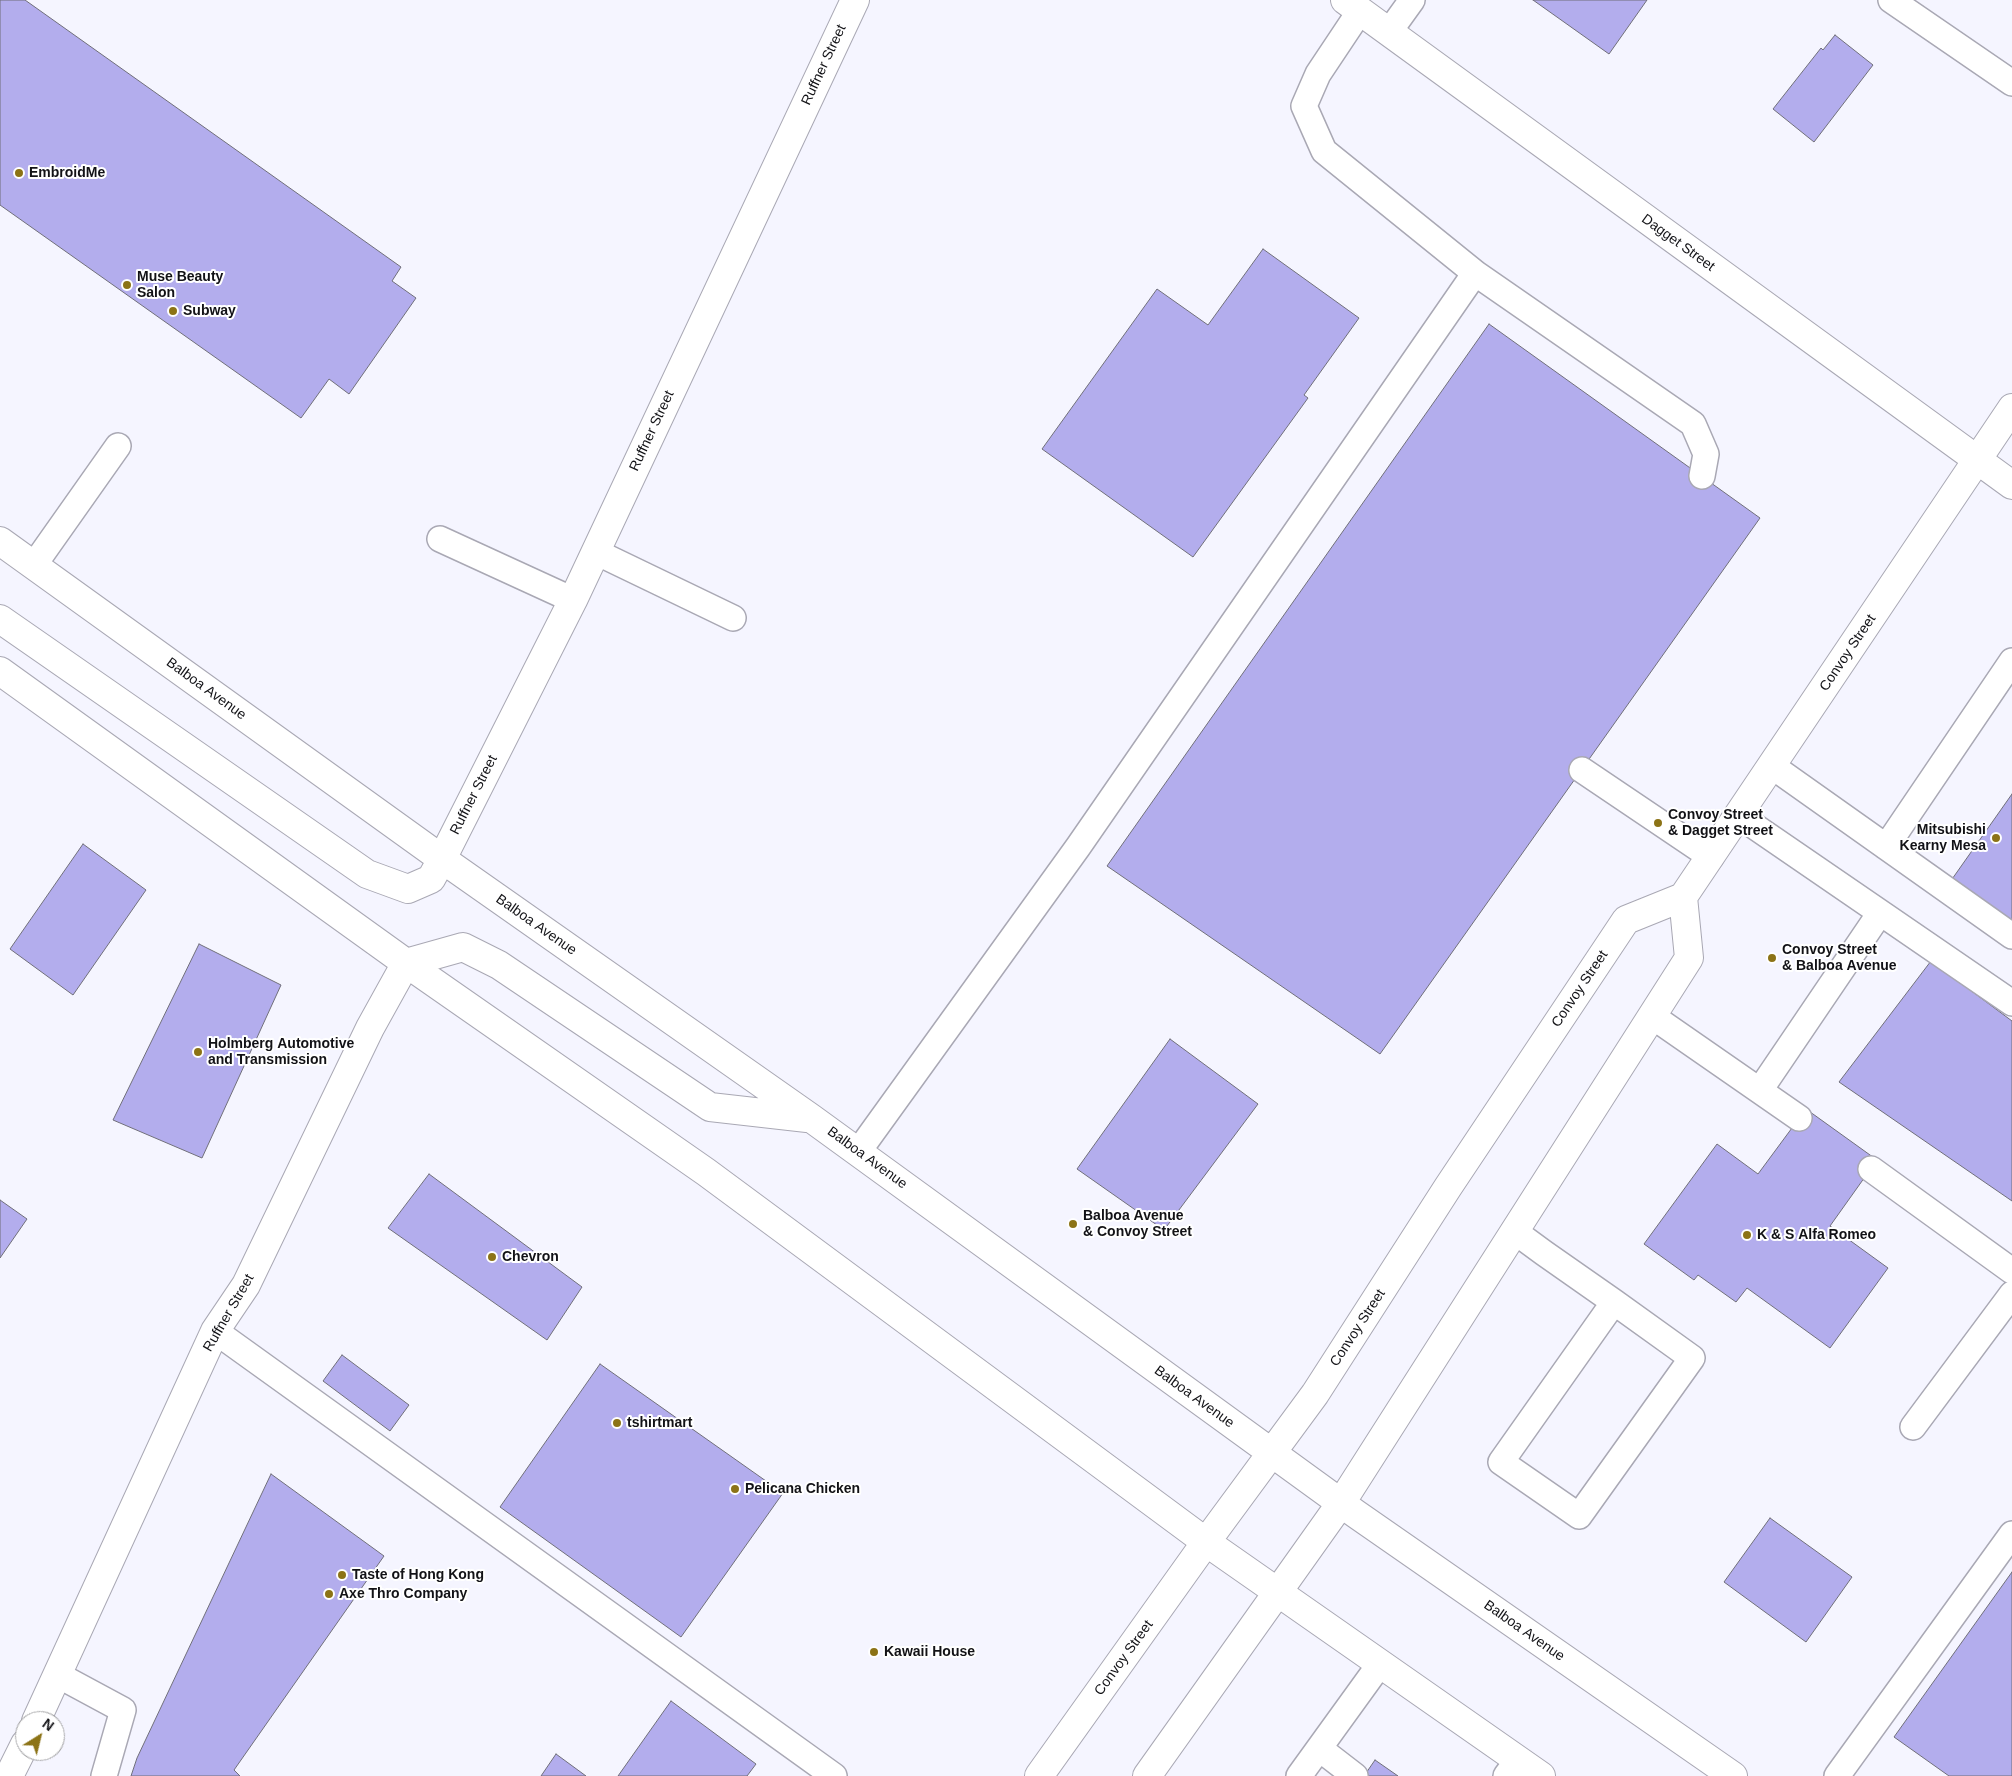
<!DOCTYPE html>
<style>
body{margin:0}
#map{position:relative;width:2012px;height:1776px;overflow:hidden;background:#f5f5ff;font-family:Arial,sans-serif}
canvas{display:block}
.north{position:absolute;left:15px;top:1711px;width:50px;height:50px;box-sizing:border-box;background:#fff;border:1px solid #a0a0a2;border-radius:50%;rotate:36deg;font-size:14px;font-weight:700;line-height:20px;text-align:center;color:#121216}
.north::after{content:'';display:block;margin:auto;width:18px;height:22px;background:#8c7316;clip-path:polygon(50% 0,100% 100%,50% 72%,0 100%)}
</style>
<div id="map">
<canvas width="2012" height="1776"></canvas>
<div class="north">N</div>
</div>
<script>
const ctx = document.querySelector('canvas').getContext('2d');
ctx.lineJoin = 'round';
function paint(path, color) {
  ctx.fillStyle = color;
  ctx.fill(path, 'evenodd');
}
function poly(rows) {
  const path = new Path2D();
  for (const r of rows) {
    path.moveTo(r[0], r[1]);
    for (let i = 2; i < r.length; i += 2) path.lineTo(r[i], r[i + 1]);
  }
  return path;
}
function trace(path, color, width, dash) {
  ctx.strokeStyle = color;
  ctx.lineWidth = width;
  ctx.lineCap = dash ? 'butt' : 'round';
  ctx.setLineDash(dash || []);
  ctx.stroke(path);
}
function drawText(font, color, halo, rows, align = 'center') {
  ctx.font = font + ' Arial,sans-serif';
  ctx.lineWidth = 4;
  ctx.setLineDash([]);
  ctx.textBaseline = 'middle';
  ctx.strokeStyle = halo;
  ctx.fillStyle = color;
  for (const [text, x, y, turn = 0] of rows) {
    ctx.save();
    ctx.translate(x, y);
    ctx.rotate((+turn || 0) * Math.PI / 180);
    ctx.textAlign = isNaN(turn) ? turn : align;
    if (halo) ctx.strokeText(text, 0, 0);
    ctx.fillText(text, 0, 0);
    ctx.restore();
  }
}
const building = poly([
 [0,0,25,0,401,267,392,281,416,298,349,394,329,379,301,418,0,205,0,0],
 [1533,0,1647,0,1609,54,1533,0],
 [1835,35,1873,65,1814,142,1773,109,1821,48,1823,50,1835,35],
 [1263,249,1359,318,1304,395,1308,398,1193,557,1042,449,1157,289,1208,325,1263,249],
 [1489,324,1760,518,1380,1054,1107,866,1489,324],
 [2012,794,2012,926,1950,882,2012,794],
 [83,844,146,890,73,995,10,949,83,844],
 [199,944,281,985,202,1158,113,1120,199,944],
 [1931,961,2012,1021,2012,1201,1839,1082,1931,961],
 [1170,1039,1258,1104,1164,1230,1077,1169,1170,1039],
 [1806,1109,1877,1160,1830,1226,1888,1268,1830,1348,1747,1288,1736,1302,1698,1275,1694,1280,1644,1244,1717,1144,1758,1174,1806,1109],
 [429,1174,582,1287,547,1340,388,1228,429,1174],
 [0,1200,27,1219,0,1258,0,1200],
 [342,1355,409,1405,390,1431,323,1381,342,1355],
 [600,1364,783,1493,681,1637,500,1507,600,1364],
 [271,1474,384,1556,234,1770,240,1776,131,1776,137,1758,271,1474],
 [1770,1518,1852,1577,1806,1642,1724,1582,1770,1518],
 [2012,1572,2012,1776,1949,1776,1894,1737,2012,1572],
 [671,1701,756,1764,747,1776,618,1776,671,1701],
 [556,1754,586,1776,541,1776,556,1754],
 [1375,1760,1398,1776,1364,1776,1375,1760]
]);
const lane = poly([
 [1891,0,2012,83],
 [1389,32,1412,0],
 [1475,273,1693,424,1706,454,1702,476],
 [440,539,573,600],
 [596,552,733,618],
 [34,565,118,446],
 [1772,766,2012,936],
 [1582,770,1711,857],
 [1738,815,2012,1003],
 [1886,847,2012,661],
 [1652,1016,1799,1118],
 [1760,1090,1880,913],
 [858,1152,1078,847,1475,273,1324,151,1304,106,1318,74,1360,11],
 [1871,1169,2012,1271],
 [1514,1231,1544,1253,1614,1302,1692,1358,1579,1516,1501,1462,1614,1302],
 [215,1331,834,1776],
 [1913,1427,2012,1294],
 [58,1675,123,1710,104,1776],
 [1320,1749,1355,1776],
 [1299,1776,1380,1664],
 [1506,1776,1518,1760],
 [1837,1776,2012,1534]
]);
const street = poly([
 [36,1721,215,1331,246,1285,370,1028,406,963],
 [9,1776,25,1744]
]);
const secondary = poly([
 [1345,0,2012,485],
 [442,859,573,600,855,0]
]);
const primary = poly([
 [0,541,442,859,811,1118,1356,1514,1733,1776],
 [0,619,367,874,408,889,431,879,442,859],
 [0,671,406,963,706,1172,1206,1542,1541,1776],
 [406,963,463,947,499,965,710,1107,807,1118],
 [1039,1776,1206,1542,1315,1394,1448,1187,1626,920,1683,897,2012,408],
 [1147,1776,1341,1503,1689,958,1683,897]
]);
const markers = [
 [19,173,5,"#8c7316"],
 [127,285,5,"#8c7316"],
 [173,311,5,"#8c7316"],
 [1658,823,5,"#8c7316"],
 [1996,838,5,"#8c7316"],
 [1772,958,5,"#8c7316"],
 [198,1052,5,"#8c7316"],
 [1073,1224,5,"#8c7316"],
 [1747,1235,5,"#8c7316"],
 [492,1257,5,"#8c7316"],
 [617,1423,5,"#8c7316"],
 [735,1489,5,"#8c7316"],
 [342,1575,5,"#8c7316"],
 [329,1594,5,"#8c7316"],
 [874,1652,5,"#8c7316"]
];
const streetNames = [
 ["Ruffner Street",824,65,-65],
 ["Dagget Street",1678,243,36],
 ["Ruffner Street",652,431,-65],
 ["Convoy Street",1848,653,-56],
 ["Balboa Avenue",206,689,36],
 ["Ruffner Street",474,795,-63],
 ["Balboa Avenue",536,925,35],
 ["Convoy Street",1580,989,-56],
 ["Balboa Avenue",867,1158,36],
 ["Ruffner Street",229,1313,-60],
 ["Convoy Street",1358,1328,-57],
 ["Balboa Avenue",1194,1397,36],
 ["Balboa Avenue",1524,1631,35],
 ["Convoy Street",1124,1658,-54]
];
const poiNames = [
 ["EmbroidMe",29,173],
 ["Muse Beauty",137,277],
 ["Salon",137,293],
 ["Subway",183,311],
 ["Convoy Street",1668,815],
 ["& Dagget Street",1668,831],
 ["Mitsubishi",1986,830,"right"],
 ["Kearny Mesa",1986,846,"right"],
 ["Convoy Street",1782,950],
 ["& Balboa Avenue",1782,966],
 ["Holmberg Automotive",208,1044],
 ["and Transmission",208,1060],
 ["Balboa Avenue",1083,1216],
 ["& Convoy Street",1083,1232],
 ["K & S Alfa Romeo",1757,1235],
 ["Chevron",502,1257],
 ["tshirtmart",627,1423],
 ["Pelicana Chicken",745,1489],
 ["Taste of Hong Kong",352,1575],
 ["Axe Thro Company",339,1594],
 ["Kawaii House",884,1652]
];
paint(building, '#b3aded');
trace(building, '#706f7a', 1);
trace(lane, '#a9a8b4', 28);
trace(street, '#a9a8b4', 30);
trace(secondary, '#a9a8b4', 30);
trace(primary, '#a9a8b4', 30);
trace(lane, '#fff', 25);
trace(street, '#fff', 28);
trace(secondary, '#fff', 28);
trace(primary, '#fff', 28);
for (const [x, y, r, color] of markers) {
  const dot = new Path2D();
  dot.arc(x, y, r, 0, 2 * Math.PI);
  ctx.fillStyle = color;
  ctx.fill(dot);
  trace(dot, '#fff', 2);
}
drawText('14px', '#121216', '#fff', streetNames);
drawText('bold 14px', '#121216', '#fff', poiNames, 'left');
</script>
